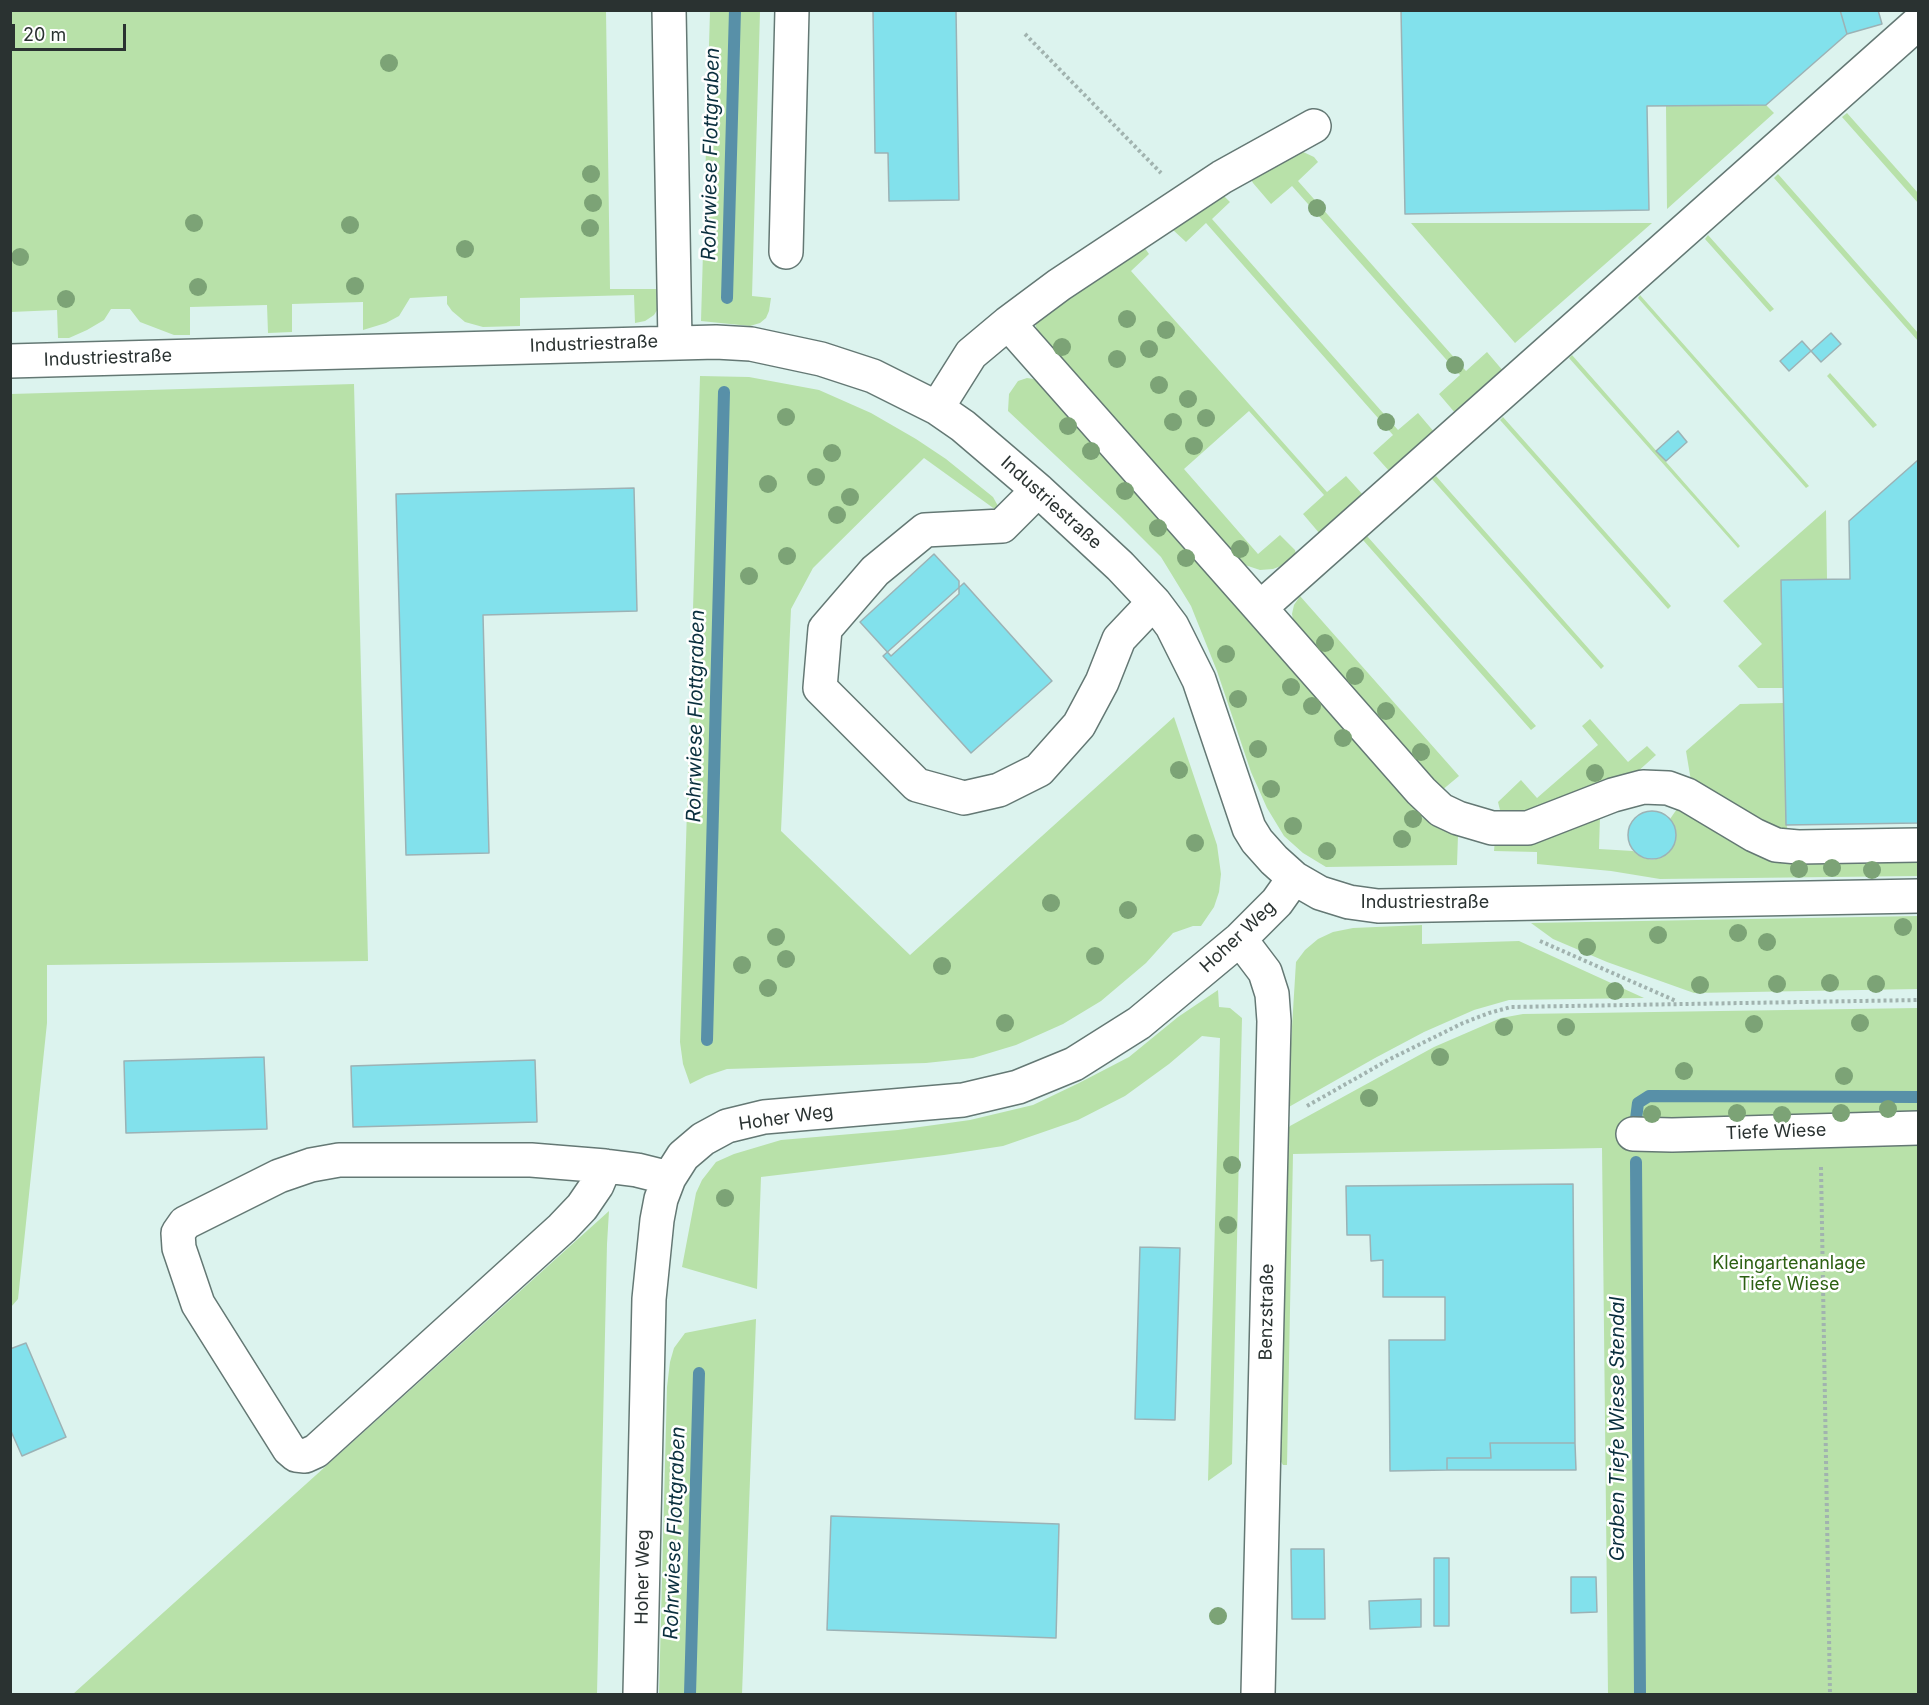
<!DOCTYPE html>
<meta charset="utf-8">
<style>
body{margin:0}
#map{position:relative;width:1929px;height:1705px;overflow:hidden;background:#dcf3ee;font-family:Inter,sans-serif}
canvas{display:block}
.frame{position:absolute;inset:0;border:12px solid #2a3231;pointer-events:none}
.scale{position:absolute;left:12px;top:24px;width:114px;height:27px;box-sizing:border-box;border:3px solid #2a3231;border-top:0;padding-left:8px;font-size:18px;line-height:21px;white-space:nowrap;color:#2a3231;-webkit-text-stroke:4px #fff;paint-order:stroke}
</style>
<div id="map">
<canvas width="1929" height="1705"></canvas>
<div class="frame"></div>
<div class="scale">20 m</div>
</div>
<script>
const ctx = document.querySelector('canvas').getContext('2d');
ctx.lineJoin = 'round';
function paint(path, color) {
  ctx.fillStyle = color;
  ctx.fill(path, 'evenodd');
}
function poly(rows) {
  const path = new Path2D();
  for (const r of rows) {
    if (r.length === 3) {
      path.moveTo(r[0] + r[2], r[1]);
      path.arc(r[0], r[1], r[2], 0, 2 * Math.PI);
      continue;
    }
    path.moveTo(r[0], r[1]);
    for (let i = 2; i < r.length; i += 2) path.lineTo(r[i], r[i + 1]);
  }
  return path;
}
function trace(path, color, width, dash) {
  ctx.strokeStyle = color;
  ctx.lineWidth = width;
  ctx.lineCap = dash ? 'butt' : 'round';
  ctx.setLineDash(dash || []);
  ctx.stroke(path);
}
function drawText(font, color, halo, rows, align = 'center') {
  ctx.font = font + ' Inter,sans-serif';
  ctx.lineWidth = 5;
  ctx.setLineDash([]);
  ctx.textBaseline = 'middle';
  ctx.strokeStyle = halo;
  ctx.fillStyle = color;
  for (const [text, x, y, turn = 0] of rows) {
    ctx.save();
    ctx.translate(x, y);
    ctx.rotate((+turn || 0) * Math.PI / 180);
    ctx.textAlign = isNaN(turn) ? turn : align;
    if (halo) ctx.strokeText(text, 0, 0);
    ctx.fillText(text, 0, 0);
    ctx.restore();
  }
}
const green = poly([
 [10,11,606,11,610,289,658,289,659,307,654,315,645,321,635,323,634,295,520,298,520,326,483,327,465,322,452,311,447,304,447,296,410,298,399,316,386,323,363,330,363,302,292,304,292,332,268,333,267,305,190,307,190,335,174,335,140,322,130,309,111,309,104,320,87,330,69,338,58,338,57,310,11,312],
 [710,11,760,11,752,296,771,298,769,311,766,318,760,323,750,326,701,321],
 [1766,105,1774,113,1667,209,1666,106],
 [1847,113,1918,193,1918,203,1842,117],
 [1299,150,1314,157,1318,162,1298,181,1466,371,1487,352,1504,372,1456,414,1439,394,1460,375,1292,186,1271,204,1253,183,1251,179],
 [1778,174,1918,333,1918,341,1774,178],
 [1223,195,1230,202,1212,219,1398,430,1418,413,1435,433,1390,472,1373,453,1393,435,1206,223,1186,242,1172,229],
 [1411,223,1652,223,1515,343],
 [1708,235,1774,309,1770,312,1705,239],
 [1142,244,1149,254,1131,271,1327,492,1346,476,1364,496,1320,534,1303,514,1324,495,1249,411,1184,469,1258,554,1280,535,1295,550,1296,555,1286,564,1273,569,1260,570,1242,564,1038,334,1034,319],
 [1640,295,1762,433,1809,486,1806,488,1759,435,1638,298],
 [1572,355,1740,546,1738,548,1569,358],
 [1830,373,1877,425,1873,428,1827,376],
 [700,376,749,377,819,390,871,413,916,439,946,459,993,497,998,506,996,510,924,458,813,568,791,609,781,831,910,955,1174,717,1217,845,1221,874,1219,892,1214,907,1201,926,1193,926,1173,933,1146,963,1101,1001,1063,1024,1016,1045,973,1058,926,1063,727,1069,706,1076,690,1084,683,1064,680,1042],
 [1027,378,1034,379,1040,383,1423,818,1443,830,1458,835,1457,865,1326,867,1303,853,1284,836,1267,808,1251,772,1217,671,1191,606,1161,557,1120,516,1008,411,1009,394,1018,381],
 [354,384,368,961,47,965,47,1023,18,1299,11,1307,11,394],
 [1503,417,1671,606,1668,609,1500,420],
 [1436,476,1604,666,1601,669,1432,479],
 [1826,510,1827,579,1782,580,1783,688,1758,688,1738,666,1762,644,1723,601],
 [1367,536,1536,726,1531,730,1363,540],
 [1300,596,1459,776,1441,791,1294,625,1292,614,1294,605],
 [1784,703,1787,831,1780,831,1691,781,1686,751,1740,704],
 [1590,719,1628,762,1647,746,1656,755,1635,774,1518,814,1501,814,1498,802,1521,780,1537,798,1598,745,1582,726],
 [1679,806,1716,826,1918,856,1918,876,1660,879,1611,871,1537,864,1537,852,1494,851,1495,839,1600,816,1599,849,1633,851,1641,857,1652,860,1663,857,1671,850,1676,840,1676,829,1670,819],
 [1918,916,1918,989,1694,993,1607,962,1553,939,1531,923],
 [1422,925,1422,944,1519,941,1644,998,1509,1000,1474,1010,1424,1032,1375,1058,1287,1108,1296,962,1305,950,1318,939,1333,932,1353,928],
 [1218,990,1219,1007,1230,1008,1242,1018,1232,1464,1208,1481,1220,1038,1202,1036,1169,1064,1125,1096,1078,1120,1003,1146,944,1155,761,1177,757,1289,682,1267,696,1193,702,1180,716,1162,734,1154,781,1140,898,1130,970,1120,1033,1105,1079,1083,1129,1057,1178,1017],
 [1918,1008,1918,1694,1608,1694,1602,1148,1293,1154,1287,1465,1283,1465,1280,1460,1286,1131,1290,1126,1434,1047,1501,1018,1523,1014],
 [609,1211,607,1244,597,1694,73,1694],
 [756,1319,742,1694,659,1694,667,1387,670,1362,674,1348,685,1333]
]);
const stream = poly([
 [727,298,735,10],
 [707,1040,724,392],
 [1636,1119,1638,1103,1649,1096,1918,1097],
 [1636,1162,1640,1694],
 [690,1694,699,1373]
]);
const building = poly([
 [873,10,956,10,959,200,889,201,888,153,875,153,873,10],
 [1401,10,1840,10,1847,34,1766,105,1647,106,1649,210,1405,214,1401,10],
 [1840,10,1878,10,1882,24,1847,34,1840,10],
 [1831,333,1841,344,1821,362,1811,351,1831,333],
 [1802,341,1811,351,1789,371,1780,361,1802,341],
 [1678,431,1687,442,1666,461,1656,451,1678,431],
 [1918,460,1918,823,1786,825,1781,580,1850,579,1849,521,1918,460],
 [634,488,637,611,483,615,489,853,406,855,396,494,634,488],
 [934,554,959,581,959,594,891,656,860,622,934,554],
 [964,583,1052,681,971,753,883,656,964,583],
 [1652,835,24],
 [264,1057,267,1129,126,1133,124,1061,264,1057],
 [535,1060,537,1122,353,1127,351,1066,535,1060],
 [1573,1184,1575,1443,1490,1443,1491,1458,1447,1458,1447,1470,1390,1471,1389,1340,1445,1340,1445,1297,1383,1297,1383,1260,1371,1261,1370,1235,1347,1235,1346,1186,1573,1184],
 [1140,1247,1180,1248,1175,1420,1135,1419,1140,1247],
 [26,1343,66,1437,22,1456,10,1429,10,1349,26,1343],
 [1490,1443,1575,1443,1576,1470,1447,1470,1447,1458,1491,1458,1490,1443],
 [831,1516,1059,1524,1056,1638,827,1630,831,1516],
 [1291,1549,1324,1549,1325,1619,1292,1619,1291,1549],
 [1434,1558,1449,1558,1449,1626,1434,1626,1434,1558],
 [1571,1577,1596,1577,1597,1612,1571,1613,1571,1577],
 [1421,1599,1421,1627,1370,1629,1369,1601,1421,1599]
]);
const path = poly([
 [1025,34,1161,173],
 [1540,941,1676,1001],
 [1307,1106,1390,1059,1463,1023,1489,1013,1511,1007,1918,1000],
 [1821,1167,1830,1694]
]);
const minor = poly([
 [669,10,675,342],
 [786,252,792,10],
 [1008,323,1260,608,1918,23],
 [10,361,716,342,751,344,821,359,873,376,937,408,963,426,1038,490,1120,566,1154,602,1172,626,1199,680,1249,828,1257,841,1274,860,1294,878,1320,893,1349,902,1378,906,1918,896],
 [937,408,971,354,1008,323,1059,285,1222,177,1314,126],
 [1038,490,1002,526,925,530,875,571,825,629,820,688,917,785,964,798,999,790,1039,770,1079,725,1102,682,1119,639,1154,602],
 [1260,608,1421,791,1441,810,1458,818,1492,828,1528,828,1613,795,1643,787,1668,788,1687,795,1754,835,1776,845,1798,847,1918,845],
 [1240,939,1265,972,1272,994,1274,1021,1258,1694],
 [1633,1134,1672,1135,1918,1128],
 [605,1166,597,1185,582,1207,562,1228,316,1451,305,1456,296,1455,289,1449,198,1304,179,1248,178,1233,185,1223,279,1176,311,1165,339,1160,531,1160,605,1166,637,1170,669,1178],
 [640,1694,649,1299,657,1220,661,1199,669,1178,683,1156,703,1139,727,1126,764,1117,963,1100,1018,1087,1074,1064,1139,1023,1240,939,1277,902,1294,878]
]);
const trees = [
 [389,63],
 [591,174],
 [593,203],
 [1317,208],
 [194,223],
 [350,225],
 [590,228],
 [465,249],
 [20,257],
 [355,286],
 [198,287],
 [66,299],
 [1127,319],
 [1166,330],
 [1062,347],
 [1149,349],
 [1117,359],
 [1455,365],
 [1159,385],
 [1188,399],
 [786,417],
 [1206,418],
 [1173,422],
 [1386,422],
 [1068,426],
 [1194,446],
 [1091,451],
 [832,453],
 [816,477],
 [768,484],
 [1125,491],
 [850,497],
 [837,515],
 [1158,528],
 [1240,549],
 [787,556],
 [1186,558],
 [749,576],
 [1325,643],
 [1226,654],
 [1355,676],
 [1291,687],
 [1238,699],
 [1312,706],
 [1386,711],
 [1343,738],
 [1258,749],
 [1421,752],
 [1179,770],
 [1595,773],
 [1271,789],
 [1413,819],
 [1293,826],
 [1402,839],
 [1195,843],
 [1327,851],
 [1832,868],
 [1799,869],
 [1872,870],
 [1051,903],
 [1128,910],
 [1903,927],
 [1738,933],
 [1658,935],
 [776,937],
 [1767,942],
 [1587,947],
 [1095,956],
 [786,959],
 [742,965],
 [942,966],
 [1830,983],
 [1777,984],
 [1876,984],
 [1700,985],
 [768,988],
 [1615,991],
 [1005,1023],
 [1860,1023],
 [1754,1024],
 [1504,1027],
 [1566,1027],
 [1440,1057],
 [1684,1071],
 [1844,1076],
 [1369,1098],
 [1888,1109],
 [1737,1113],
 [1841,1113],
 [1652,1114],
 [1782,1115],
 [1232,1165],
 [725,1198],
 [1228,1225],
 [1218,1616]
];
const streetNames = [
 ["Industriestraße",594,344,-2],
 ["Industriestraße",108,358,-2],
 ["Industriestraße",1051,503,42],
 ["Industriestraße",1425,903],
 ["Hoher Weg",1238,937,-43],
 ["Hoher Weg",786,1118,-8],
 ["Tiefe Wiese",1776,1132,-2],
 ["Benzstraße",1267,1312,-89],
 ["Hoher Weg",643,1577,-89]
];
const parkNames = [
 ["Kleingartenanlage",1789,1264],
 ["Tiefe Wiese",1789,1285]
];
const waterNames = [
 ["Rohrwiese Flottgraben",711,154,-89],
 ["Rohrwiese Flottgraben",696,716,-89],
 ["Graben Tiefe Wiese Stendal",1618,1429,-90],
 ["Rohrwiese Flottgraben",675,1533,-88]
];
paint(green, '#b8e1a9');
trace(stream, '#5890a8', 12);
paint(building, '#82e1ec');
trace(building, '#9cb2b5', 1.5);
trace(minor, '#647874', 36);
trace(path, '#a1b3af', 4, [3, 3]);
trace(minor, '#fff', 33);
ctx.fillStyle = '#7ca376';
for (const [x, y] of trees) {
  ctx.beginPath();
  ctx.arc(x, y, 9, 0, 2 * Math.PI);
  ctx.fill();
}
drawText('18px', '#2a3231', '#fff', streetNames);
drawText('18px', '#2d6113', '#fff', parkNames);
drawText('italic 20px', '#0a2f3e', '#fff', waterNames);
</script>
